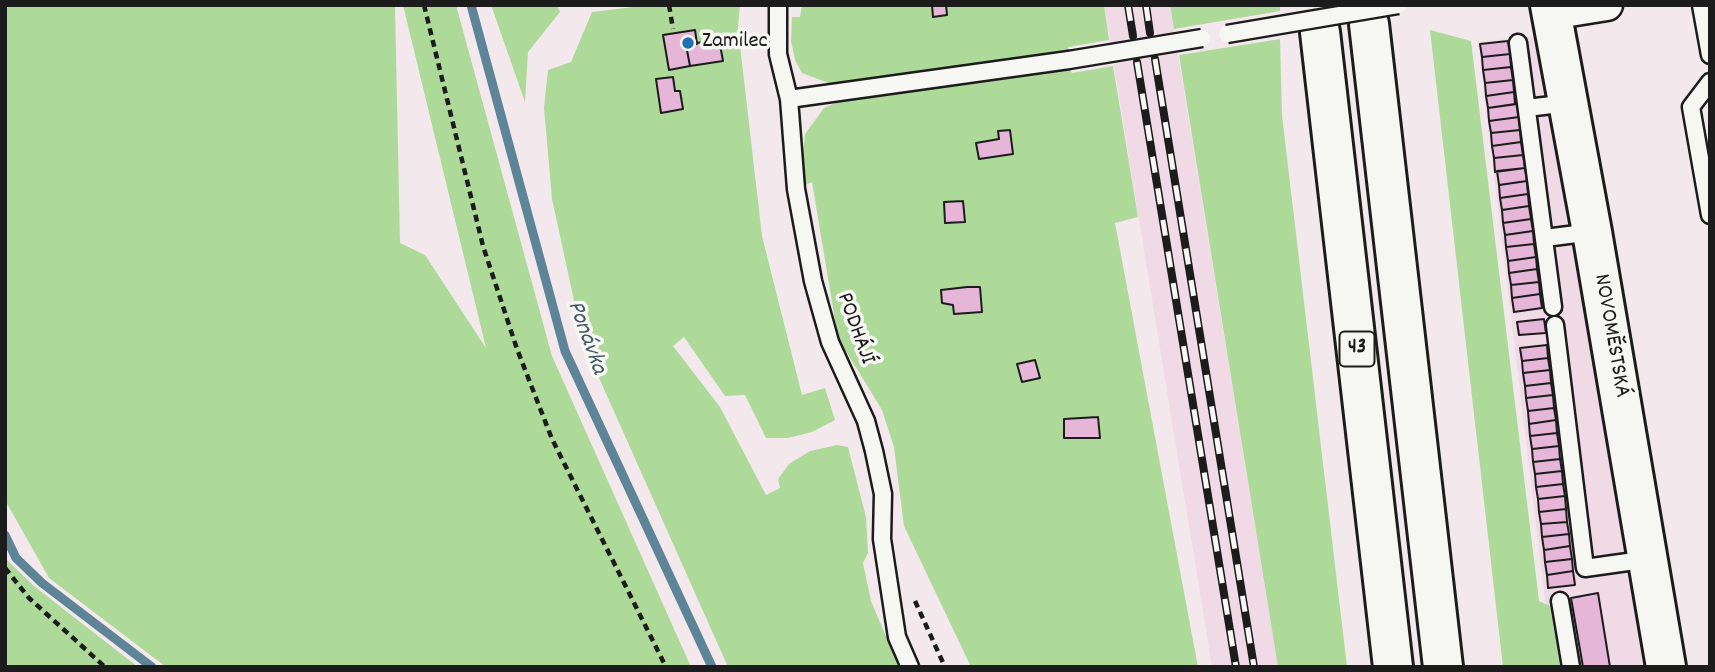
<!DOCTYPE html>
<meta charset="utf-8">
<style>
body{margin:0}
#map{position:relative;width:1715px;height:672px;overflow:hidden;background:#f3e9ed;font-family:Dekko,sans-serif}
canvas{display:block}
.frame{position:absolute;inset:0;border:7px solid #1c1c1c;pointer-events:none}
</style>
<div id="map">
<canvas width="1715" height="672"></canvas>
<div class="frame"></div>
</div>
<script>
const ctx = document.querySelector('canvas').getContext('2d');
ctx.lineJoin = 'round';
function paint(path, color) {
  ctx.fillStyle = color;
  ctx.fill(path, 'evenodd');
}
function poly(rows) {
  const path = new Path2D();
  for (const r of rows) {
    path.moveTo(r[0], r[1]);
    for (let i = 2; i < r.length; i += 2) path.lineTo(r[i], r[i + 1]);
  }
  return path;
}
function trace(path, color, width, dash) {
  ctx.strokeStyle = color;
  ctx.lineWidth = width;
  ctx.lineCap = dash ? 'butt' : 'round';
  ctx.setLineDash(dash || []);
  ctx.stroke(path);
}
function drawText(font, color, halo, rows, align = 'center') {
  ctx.font = font + ' Dekko,sans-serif';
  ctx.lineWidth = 7;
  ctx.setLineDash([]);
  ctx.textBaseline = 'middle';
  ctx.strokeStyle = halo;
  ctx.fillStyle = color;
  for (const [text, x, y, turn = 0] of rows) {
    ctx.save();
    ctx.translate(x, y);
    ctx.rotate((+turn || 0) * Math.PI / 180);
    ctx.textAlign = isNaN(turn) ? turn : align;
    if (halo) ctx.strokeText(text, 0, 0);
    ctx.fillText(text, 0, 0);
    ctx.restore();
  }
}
const built = poly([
 [1104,5,1170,5,1278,667,1212,667],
 [1539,36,1561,162,1643,667,1556,667,1545,600,1478,42]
]);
const green = poly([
 [5,5,395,5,400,243,425,255,486,348,403,5,456,5,552,356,691,667,166,667,49,578,5,500],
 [491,5,557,5,560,12,528,52,525,102],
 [650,5,740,5,738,28,762,236,802,395,825,388,835,420,812,432,788,438,766,438,745,395,725,396,684,337,673,346,720,407,766,495,780,488,778,479,789,464,810,451,837,445,848,447,866,517,868,553,863,563,871,601,899,667,728,667,583,342,552,199,544,108,548,70,571,62,592,12],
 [802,5,1104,5,1109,40,1068,47,1068,50,840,85,831,84,802,73,795,60,791,41,792,17,800,17],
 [1170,5,1280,5,1280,11,1174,29],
 [1430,30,1471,41,1539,601,1550,606,1560,667,1503,667],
 [1280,39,1282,115,1347,667,1278,667,1179,55],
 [1113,66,1138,217,1115,223,1198,667,971,667,904,526,894,447,882,410,838,338,812,182,805,185,803,153,805,134,824,108,842,100,1069,69,1072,73],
 [5,558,34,586,138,667,5,667]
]);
const stream = poly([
 [471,5,565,351,712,667],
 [5,535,16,558,42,583,152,667]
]);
const building = poly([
 [932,5,946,5,947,15,933,17,932,5],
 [695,30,697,44,686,45,690,66,669,70,663,35,695,30],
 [719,39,723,61,690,66,686,45,719,39],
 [1508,41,1510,54,1482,57,1480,44,1508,41],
 [1510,54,1511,67,1483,70,1482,57,1510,54],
 [1511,67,1513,80,1485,83,1483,70,1511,67],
 [673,77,675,91,680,91,683,109,661,113,656,79,673,77],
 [1513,80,1514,92,1486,96,1485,83,1513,80],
 [1514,92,1515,104,1488,108,1486,96,1514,92],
 [1517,104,1519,117,1489,121,1488,108,1517,104],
 [1519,117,1520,130,1491,133,1489,121,1519,117],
 [1010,130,1013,154,979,159,976,143,999,139,998,131,1010,130],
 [1520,130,1521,142,1492,146,1491,133,1520,130],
 [1521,142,1523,155,1494,158,1492,146,1521,142],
 [1523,155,1525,168,1495,172,1494,158,1523,155],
 [1525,168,1527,181,1499,185,1497,171,1525,168],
 [1527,181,1528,194,1500,198,1499,185,1527,181],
 [1528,194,1529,206,1502,210,1500,198,1528,194],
 [963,201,965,222,945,223,944,202,963,201],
 [1529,206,1531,219,1503,223,1502,210,1529,206],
 [1531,219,1533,231,1505,235,1503,223,1531,219],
 [1533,231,1534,244,1506,247,1505,235,1533,231],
 [1534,244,1536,257,1508,261,1506,247,1534,244],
 [1536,257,1537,269,1509,273,1508,261,1536,257],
 [1537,269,1539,282,1511,285,1509,273,1537,269],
 [1539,282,1540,294,1512,298,1511,285,1539,282],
 [967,287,980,287,982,312,954,314,953,305,942,303,941,290,967,287],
 [1540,294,1542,308,1514,312,1512,298,1540,294],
 [1544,319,1546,333,1519,335,1517,322,1544,319],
 [1547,345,1548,358,1522,361,1520,348,1547,345],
 [1548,358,1550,370,1523,373,1522,361,1548,358],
 [1035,360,1040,378,1022,382,1017,364,1035,360],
 [1550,370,1551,383,1525,386,1523,373,1550,370],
 [1551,383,1553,395,1526,398,1525,386,1551,383],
 [1553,395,1554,408,1528,411,1526,398,1553,395],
 [1554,408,1556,420,1529,424,1528,411,1554,408],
 [1098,417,1100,438,1064,438,1064,419,1098,417],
 [1556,420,1557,433,1530,436,1529,424,1556,420],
 [1557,433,1559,446,1532,449,1530,436,1557,433],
 [1559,446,1560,459,1533,462,1532,449,1559,446],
 [1560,459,1562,471,1535,474,1533,462,1560,459],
 [1562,471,1563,484,1536,487,1535,474,1562,471],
 [1563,484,1565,496,1538,499,1536,487,1563,484],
 [1565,496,1566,509,1539,512,1538,499,1565,496],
 [1566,509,1567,522,1541,524,1539,512,1566,509],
 [1567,522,1569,534,1542,537,1541,524,1567,522],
 [1569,534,1570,546,1544,550,1542,537,1569,534],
 [1570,546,1572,559,1545,562,1544,550,1570,546],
 [1572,559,1573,571,1547,575,1545,562,1572,559],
 [1573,571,1575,585,1548,588,1547,575,1573,571],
 [1598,593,1610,667,1583,667,1571,598,1598,593]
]);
const path = poly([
 [424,5,483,246,517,349,552,439,666,667],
 [669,5,673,29],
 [5,568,29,598,105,667],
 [915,601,945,667]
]);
const lane = poly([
 [778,5,778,54,789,99,796,189,813,281,830,342,866,421,874,451,883,494,882,539,897,637,910,667],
 [1701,5,1710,55],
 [1518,43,1553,307],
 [1710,82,1691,107,1710,215],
 [789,99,1069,60],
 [1527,108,1568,103],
 [1545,238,1592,232],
 [1555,325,1585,568,1649,559],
 [1560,601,1571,667]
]);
const street = poly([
 [1551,14,1607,5]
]);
const secondary = poly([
 [1550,5,1592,232,1666,667]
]);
const highway = poly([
 [1369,24,1443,667],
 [1320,32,1393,667]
]);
const rail = poly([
 [1128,5,1133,36],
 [1146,5,1150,33],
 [1155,59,1254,667],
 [1137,62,1236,667]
]);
const laneBridge = poly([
 [1227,34,1398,5],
 [1069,60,1202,38]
]);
const markers = [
 [688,43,7,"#1f6fb2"]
];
const shields = [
 [1357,349,35]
];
const shieldNames = [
 ["43",1357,349]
];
const poiNames = [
 ["Zamilec",702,43]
];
const streetNames = [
 ["PODHÁJÍ",854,329,70],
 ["NOVOMĚSTSKÁ",1610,336,80]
];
const waterNames = [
 ["Ponávka",585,338,70]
];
paint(built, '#efdae6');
paint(green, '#adda98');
trace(stream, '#5e8498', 9);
paint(building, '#e5b6d7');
trace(building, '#1c1c1c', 2);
trace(lane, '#1c1c1c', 21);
trace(street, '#1c1c1c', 35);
trace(secondary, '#1c1c1c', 44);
trace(highway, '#1c1c1c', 44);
trace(path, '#1c1c1c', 4.5, [7, 5]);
trace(lane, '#f6f6f2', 16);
trace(street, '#f6f6f2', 30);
trace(secondary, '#f6f6f2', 38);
trace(highway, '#f6f6f2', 38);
trace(rail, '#1c1c1c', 8);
trace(rail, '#f6f6f2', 5, [16]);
trace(laneBridge, '#1c1c1c', 21, []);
trace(laneBridge, '#f6f6f2', 16);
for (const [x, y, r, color] of markers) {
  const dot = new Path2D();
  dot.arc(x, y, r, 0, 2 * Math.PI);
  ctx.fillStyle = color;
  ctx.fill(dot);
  trace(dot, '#f6f6f2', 2.5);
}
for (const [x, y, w] of shields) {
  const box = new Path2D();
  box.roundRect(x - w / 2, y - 17.5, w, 35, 5);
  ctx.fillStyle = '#f6f6f2';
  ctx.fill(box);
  trace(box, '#1c1c1c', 2);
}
drawText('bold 21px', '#1c1c1c', null, shieldNames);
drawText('23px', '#1c1c1c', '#f6f6f2', poiNames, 'left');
drawText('23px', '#1c1c1c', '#f6f6f2', streetNames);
drawText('italic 24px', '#425964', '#f6f6f2', waterNames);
</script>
